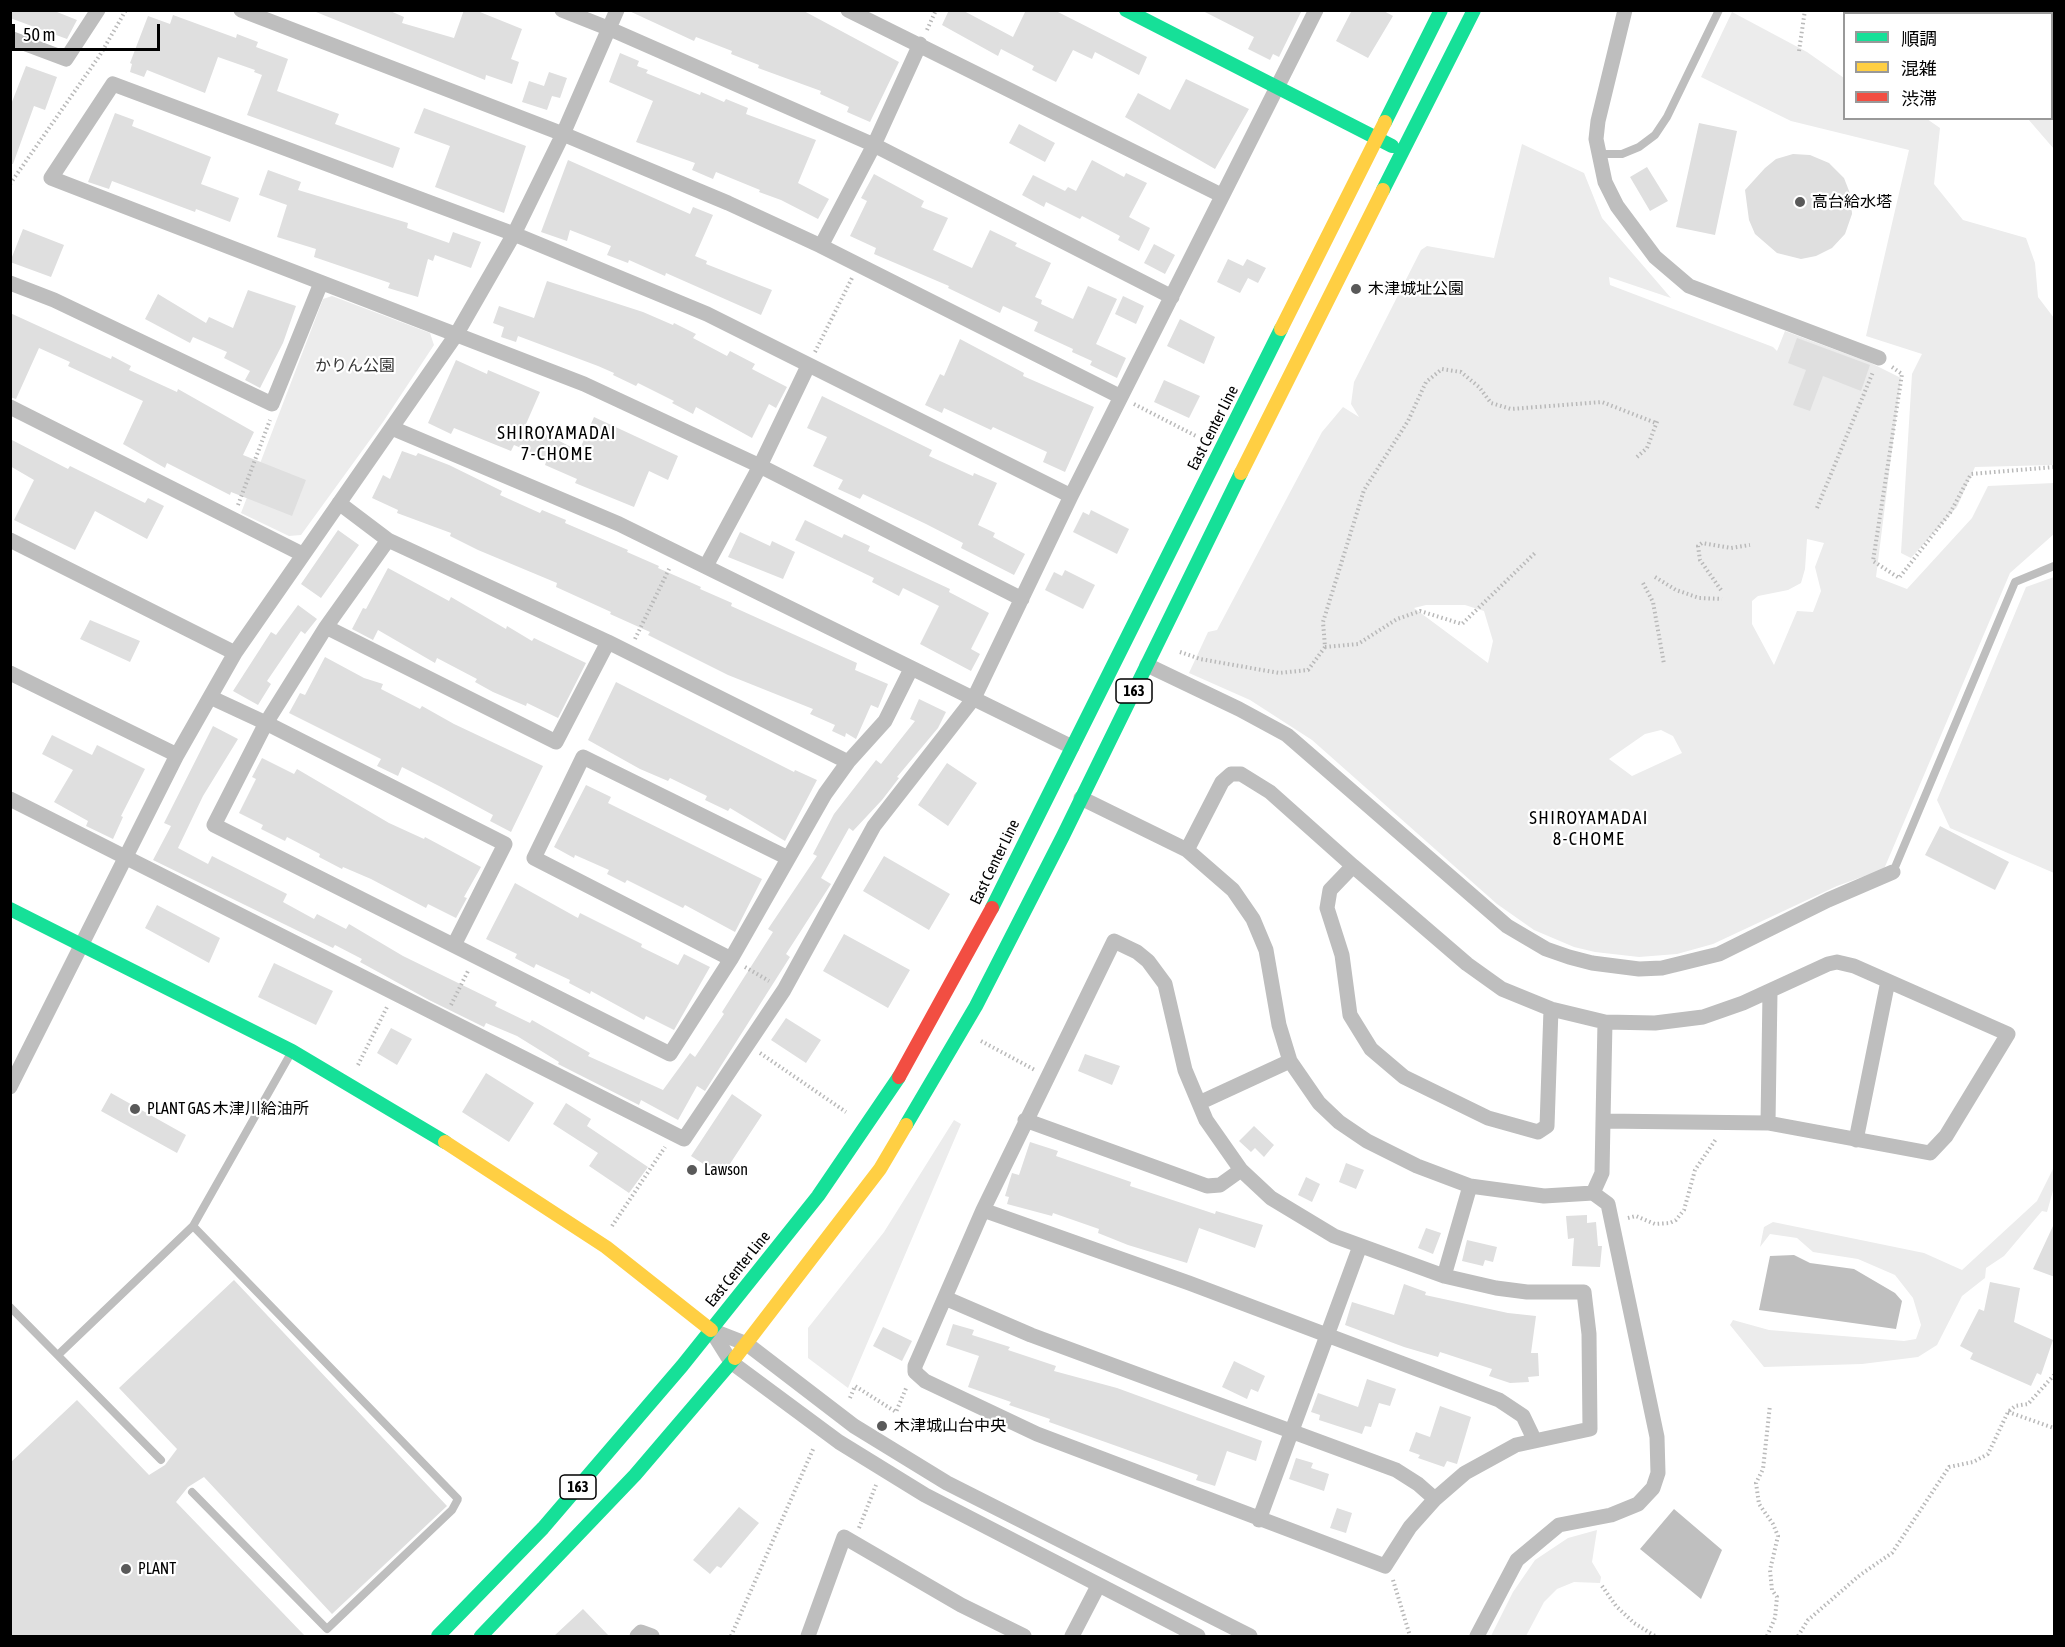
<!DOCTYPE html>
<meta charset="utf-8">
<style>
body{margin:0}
#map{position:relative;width:2065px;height:1647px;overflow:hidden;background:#fff;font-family:"Asap Condensed","Noto Sans JP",sans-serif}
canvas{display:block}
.frame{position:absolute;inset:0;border:12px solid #000;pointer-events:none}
.legend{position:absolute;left:1843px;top:12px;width:210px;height:108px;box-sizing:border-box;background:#fff;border:2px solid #999;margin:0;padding:8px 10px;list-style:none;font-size:18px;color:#000}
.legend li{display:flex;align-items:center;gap:12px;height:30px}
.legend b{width:30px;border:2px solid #999}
.scale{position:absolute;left:12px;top:24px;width:148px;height:27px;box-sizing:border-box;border:3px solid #000;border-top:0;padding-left:8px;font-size:18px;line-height:21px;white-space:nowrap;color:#000;-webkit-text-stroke:4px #fff;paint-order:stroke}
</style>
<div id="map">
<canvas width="2065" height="1647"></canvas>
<div class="frame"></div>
<ul class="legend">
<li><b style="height:8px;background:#16e098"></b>順調</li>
<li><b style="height:8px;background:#ffcf43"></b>混雑</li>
<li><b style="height:8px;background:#f24e42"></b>渋滞</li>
</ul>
<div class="scale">50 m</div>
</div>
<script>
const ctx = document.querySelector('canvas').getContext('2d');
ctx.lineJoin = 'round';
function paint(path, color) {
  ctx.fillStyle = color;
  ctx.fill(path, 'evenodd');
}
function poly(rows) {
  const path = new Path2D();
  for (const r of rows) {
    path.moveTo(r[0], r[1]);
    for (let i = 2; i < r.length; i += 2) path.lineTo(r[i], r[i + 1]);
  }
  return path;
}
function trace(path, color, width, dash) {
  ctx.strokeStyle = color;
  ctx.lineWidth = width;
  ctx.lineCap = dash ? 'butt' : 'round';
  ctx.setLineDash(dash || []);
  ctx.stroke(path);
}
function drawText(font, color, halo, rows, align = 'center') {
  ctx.font = font + ' "Asap Condensed","Noto Sans JP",sans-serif';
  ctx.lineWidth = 4.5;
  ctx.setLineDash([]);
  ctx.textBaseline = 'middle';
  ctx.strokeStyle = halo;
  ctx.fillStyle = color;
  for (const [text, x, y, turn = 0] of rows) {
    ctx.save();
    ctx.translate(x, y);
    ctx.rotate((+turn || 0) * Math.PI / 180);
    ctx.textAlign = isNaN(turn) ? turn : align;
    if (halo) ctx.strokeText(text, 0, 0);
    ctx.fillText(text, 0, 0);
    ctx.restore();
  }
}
const green = poly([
 [1959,10,2054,11,2054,149,2028,119,2052,118,2052,14,1958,13],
 [1732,12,1807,52,1844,78,1844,118,1927,119,1940,128,1934,184,1963,220,2026,238,2035,263,2038,297,2054,318,2054,465,1975,467,1957,507,1911,558,1901,553,1912,374,1922,354,1866,336,1909,150,1791,121,1701,77],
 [1522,144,1584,173,1602,218,1671,298,1609,277,1610,285,1773,347,1777,351,1785,331,1871,363,1901,378,1876,577,1907,589,1972,518,1988,486,2054,483,2054,534,2010,573,1884,869,1837,886,1713,944,1677,954,1639,957,1595,952,1574,947,1534,930,1497,904,1312,740,1250,700,1189,673,1208,632,1217,630,1322,432,1343,407,1359,417,1351,404,1354,382,1421,250,1427,246,1494,258],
 [1807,539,1824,543,1815,567,1821,591,1813,612,1797,611,1774,665,1752,624,1752,601,1758,596,1788,590,1801,583,1805,569],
 [1426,605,1465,605,1484,611,1493,641,1488,663,1414,608],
 [1661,730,1673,736,1682,753,1632,776,1609,759,1645,734],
 [332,296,430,333,434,345,383,422,301,535,289,536,241,513,323,299],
 [2054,577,2054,873,1950,828,1937,800,2026,587],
 [954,1120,961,1124,848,1388,808,1358,808,1328,884,1232],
 [2054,1167,2054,1187,2047,1212,2042,1211,2004,1256,1986,1268,1985,1278,1962,1296,1937,1345,1918,1357,1862,1364,1764,1367,1730,1325,1733,1320,1769,1330,1904,1341,1916,1339,1921,1325,1913,1298,1895,1275,1858,1259,1813,1252,1797,1238,1770,1234,1760,1247,1764,1227,1773,1222,1924,1253,1962,1270,2037,1201],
 [1597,1530,1592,1562,1601,1577,1600,1583,1574,1582,1557,1589,1544,1602,1526,1636,1491,1636,1513,1592,1535,1560,1568,1538]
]);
const water = poly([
 [1794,1255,1810,1263,1854,1269,1895,1293,1902,1301,1896,1329,1759,1310,1770,1256],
 [1674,1509,1722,1550,1701,1599,1640,1549]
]);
const building = poly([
 [10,10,52,10,77,20,67,39,10,18],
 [311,10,388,10,404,17,402,23,454,38,464,10,475,10,522,29,511,59,519,62,512,84,486,75,485,80],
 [627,10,802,10,899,62,870,122,847,112,849,107,820,94,821,91,758,68,759,65,731,54,732,51,696,37,694,41],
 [949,10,962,10,1013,37,1026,10,1054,10,1147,57,1139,75,1095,52,1092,59,1073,50,1056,82,1032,70,1034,66,1001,49,998,56,942,25],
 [1201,10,1302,10,1279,57,1273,54,1270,60,1248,49,1254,37],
 [1352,10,1382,10,1393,16,1368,58,1336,41],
 [173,15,236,38,237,34,258,42,256,47,288,59,277,91,339,114,335,124,400,148,393,168,247,115,262,75,254,72,255,70,218,57,205,93,147,70,144,77,130,72,132,64,130,63,148,16,170,24],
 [620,53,639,61,637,66,648,70,646,73,700,95,701,92,724,102,726,99,748,108,746,114,816,140,798,183,829,199,818,219,781,200,759,192,760,190,716,172,713,179,692,170,695,163,636,142,653,101,609,82],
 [26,66,57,77,45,110,34,106,13,164,10,164,10,107],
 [549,72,567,78,560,98,552,96,547,110,522,102,529,81,544,86],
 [1186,79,1249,109,1215,169,1125,117,1138,93,1170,110],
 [424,108,526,146,504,213,435,187,450,146,414,133],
 [115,113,134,120,132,126,211,157,201,184,239,198,230,222,196,209,195,212,112,181,109,189,88,182],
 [1699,123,1737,131,1715,235,1676,227],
 [1019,124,1055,143,1045,162,1009,143],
 [1793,154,1810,155,1829,163,1844,178,1851,196,1852,214,1845,234,1832,248,1816,256,1801,259,1777,253,1755,234,1749,220,1745,190,1765,168,1776,159],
 [568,160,690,214,693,207,713,215,695,256,707,261,706,264,772,290,761,315,666,273,665,276,629,260,628,263,607,255,611,246,570,230,567,241,541,232],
 [1092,160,1124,177,1126,173,1147,183,1129,217,1150,228,1139,251,1118,240,1120,236,1082,216,1080,219,1046,202,1044,207,1022,195,1033,175,1065,191,1068,187,1076,191],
 [1647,167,1668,201,1650,211,1630,177],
 [268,170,301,182,298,190,408,223,407,228,449,243,453,232,481,242,471,268,435,255,433,261,428,259,418,297,388,288,390,283,314,257,316,249,277,237,287,205,259,195],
 [874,174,924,201,921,207,948,218,933,250,972,268,990,230,1017,243,1015,246,1051,263,1035,297,1042,300,1041,304,1073,319,1088,286,1117,299,1096,344,1126,358,1117,378,1090,365,1092,361,1072,352,1073,349,1034,331,1038,322,1003,306,1000,313,948,288,949,286,874,254,876,248,850,236,867,201,861,198],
 [23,229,64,245,51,277,10,262],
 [1154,244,1175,255,1165,274,1144,263],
 [1228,259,1243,266,1247,259,1266,268,1258,283,1248,278,1240,293,1217,282],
 [547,281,643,312,673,325,674,323,696,334,693,338,727,356,730,351,755,364,752,369,787,387,776,408,769,404,752,438,696,407,693,414,672,403,674,401,638,383,636,386,613,375,614,373,598,366,518,336,516,342,501,337,504,327,493,323,499,306,534,318],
 [248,290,296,306,283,343,260,388,245,380,250,371,224,358,227,352,193,337,190,343,145,319,158,294,206,323,209,317,233,328],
 [1123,296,1144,306,1136,324,1115,314],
 [10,313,111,359,112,356,131,366,129,370,177,392,178,389,254,432,243,455,306,480,292,516,231,492,230,495,167,463,165,468,123,444,143,401,68,366,70,362,39,348,16,399,10,397],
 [1180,319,1215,337,1204,364,1167,346],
 [1797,338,1870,365,1861,391,1823,376,1810,411,1793,405,1806,370,1788,363],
 [960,339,1024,373,1023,376,1094,407,1065,472,1043,462,1047,452,993,427,991,430,944,408,942,413,925,405,940,374,944,376],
 [456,360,487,374,488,370,540,392,526,424,579,451,594,417,678,456,668,480,649,471,634,507,575,483,577,479,545,465,547,459,514,445,511,451,454,428,451,434,428,423],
 [1164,380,1200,396,1189,418,1154,402],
 [822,396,932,450,929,456,973,476,974,473,997,483,978,525,995,533,993,537,1025,554,1014,575,961,548,963,543,926,524,863,494,860,499,838,489,843,480,813,466,827,437,807,428],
 [10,439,68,469,70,466,145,503,148,498,164,506,147,539,95,511,75,550,14,520,34,480,10,466],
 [402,451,416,456,418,453,449,465,502,491,500,495,540,513,542,510,566,520,565,523,628,550,627,552,659,566,658,568,701,587,700,589,732,603,731,606,857,663,855,670,888,684,878,708,871,705,856,739,846,733,845,737,832,731,835,725,810,714,813,709,728,675,648,635,650,632,610,614,611,612,556,587,557,583,478,550,450,536,451,533,397,513,398,510,372,498,383,475,390,479],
 [1091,510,1129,529,1117,554,1073,532,1083,512,1089,515],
 [805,520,842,538,844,534,870,546,868,551,950,589,949,592,989,613,971,649,980,654,971,671,920,644,939,606,903,588,899,596,872,582,874,578,795,540],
 [338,530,359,545,321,598,301,584],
 [740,532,770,546,772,541,795,552,783,579,728,557],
 [388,568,449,601,451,597,506,629,507,626,532,641,534,638,586,663,558,718,527,703,526,706,493,692,475,682,477,679,437,658,435,663,378,630,373,640,352,629,363,608,366,609],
 [1065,570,1095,585,1083,609,1045,590,1054,572,1062,576],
 [298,605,317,619,305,634,301,631,267,681,271,684,258,705,233,691,271,632,276,635],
 [90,620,140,641,130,662,80,639],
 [325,657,364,678,383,684,381,689,420,709,422,706,454,724,543,766,511,832,490,821,493,815,441,787,402,767,398,776,377,766,381,759,289,713,300,693,305,695],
 [616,682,794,772,795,770,817,780,785,841,730,808,728,811,705,800,707,796,670,778,668,781,640,769,588,740],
 [919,699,946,712,938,728,897,777,899,778,882,800,853,831,849,828,821,878,831,884,786,954,790,957,705,1091,697,1086,678,1120,641,1100,639,1105,558,1064,559,1062,517,1036,486,1023,484,1027,429,1000,360,962,362,959,335,945,333,948,153,860,171,826,164,823,213,726,238,739,203,796,178,848,208,864,212,856,287,894,283,902,314,919,317,914,346,929,349,924,403,956,497,1002,495,1006,530,1023,532,1020,590,1053,588,1056,663,1090,690,1053,695,1057,724,1014,722,1012,773,932,768,929,817,856,813,854,834,814,876,760,881,764,915,721,910,719],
 [52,735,92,755,97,745,145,769,121,816,123,817,113,839,86,826,88,821,54,802,73,770,42,754],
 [262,758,294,774,297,769,389,823,424,839,425,837,481,867,464,897,467,898,456,918,428,904,426,908,371,879,343,867,342,869,319,857,320,854,287,837,285,841,261,829,263,825,239,813,256,779,252,777],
 [947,763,977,783,948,826,918,805],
 [586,785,611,797,608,803,762,879,735,932,685,905,683,908,627,880,625,883,607,874,609,870,575,855,574,858,554,847],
 [1940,826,2009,862,1995,890,1925,855],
 [884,856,950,894,929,930,863,891],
 [515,883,578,918,580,913,642,944,641,947,678,965,684,954,710,967,674,1030,646,1016,644,1020,591,991,590,994,569,983,570,980,536,964,534,968,515,958,517,954,486,939],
 [157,905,220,938,209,963,145,928],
 [844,934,910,970,888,1008,823,971],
 [274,963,333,991,316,1025,258,997],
 [786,1018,821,1040,806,1063,771,1040],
 [391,1028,412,1039,397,1065,377,1053],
 [1085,1054,1120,1066,1112,1085,1078,1071],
 [486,1073,534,1103,509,1142,462,1112],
 [111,1093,186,1135,177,1153,101,1111],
 [732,1094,762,1115,722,1176,691,1156],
 [566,1103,591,1119,587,1126,648,1167,629,1193,589,1166,598,1153,553,1124],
 [1254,1126,1274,1145,1264,1157,1255,1148,1251,1152,1239,1141],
 [1030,1142,1058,1151,1056,1156,1131,1182,1130,1186,1215,1214,1216,1211,1263,1225,1255,1248,1199,1228,1187,1263,1128,1245,1098,1233,1099,1229,1053,1213,1052,1216,1007,1204,1009,1197,1005,1196,1012,1173,1019,1175],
 [1346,1163,1364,1170,1356,1189,1339,1182],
 [1306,1177,1320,1184,1312,1202,1298,1195],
 [1587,1215,1587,1223,1596,1222,1598,1246,1602,1246,1600,1267,1572,1266,1574,1238,1568,1239,1566,1216],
 [2053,1226,2055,1227,2055,1277,2033,1269],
 [1426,1228,1441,1233,1433,1254,1418,1248],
 [1467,1240,1497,1247,1493,1262,1485,1260,1483,1266,1462,1261],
 [234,1280,447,1506,332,1614,204,1477,188,1487,176,1502,305,1636,10,1636,10,1463,77,1400,149,1475,165,1465,177,1449,119,1388],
 [1990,1282,2020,1288,2014,1322,2053,1340,2041,1375,2037,1373,2031,1386,1970,1359,1973,1353,1960,1346,1979,1309,1984,1311],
 [1404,1284,1426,1292,1425,1295,1508,1313,1536,1316,1531,1353,1538,1353,1539,1376,1528,1377,1529,1382,1510,1383,1489,1376,1492,1369,1440,1352,1438,1357,1404,1347,1345,1325,1352,1302,1394,1315],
 [953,1324,974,1330,972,1335,1010,1347,1008,1350,1056,1366,1054,1371,1117,1388,1262,1441,1256,1461,1227,1451,1215,1486,1196,1480,1198,1475,1049,1422,1050,1419,1009,1405,1011,1402,968,1387,979,1356,946,1345],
 [883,1327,912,1341,902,1361,873,1346],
 [1234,1361,1265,1376,1258,1392,1251,1389,1247,1399,1222,1387],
 [1367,1379,1396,1389,1390,1406,1379,1403,1371,1427,1365,1426,1362,1434,1319,1420,1320,1415,1311,1412,1318,1393,1358,1407],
 [1440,1406,1471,1417,1457,1464,1447,1461,1444,1467,1418,1458,1420,1455,1409,1451,1416,1432,1430,1437],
 [1296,1458,1313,1463,1311,1468,1329,1474,1324,1491,1289,1479],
 [739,1507,759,1523,721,1568,717,1566,710,1574,693,1560],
 [1337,1508,1352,1513,1346,1533,1330,1528],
 [583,1609,609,1636,554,1636]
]);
const path = poly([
 [927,30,936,10],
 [1799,51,1805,10],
 [10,184,100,55,126,10],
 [815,352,852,278],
 [1892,367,1902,374,1873,561,1899,578,1950,513,1971,474,2054,467],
 [1134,404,1198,437],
 [1637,457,1647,448,1658,419],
 [238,505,270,420],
 [1817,508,1873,372],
 [1655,577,1676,590,1699,598,1722,599],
 [1643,583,1653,602,1664,664],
 [1721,590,1700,560,1698,546,1702,543,1731,548,1750,545],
 [635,639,670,567],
 [1325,647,1358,644,1397,619,1420,611,1462,624,1536,552],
 [1180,652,1200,659,1279,673,1308,670,1325,647,1323,622,1364,490,1408,421,1426,382,1442,369,1461,372,1479,387,1491,403,1511,409,1602,402,1656,423],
 [745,967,769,981],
 [451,1005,468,971],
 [981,1041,1035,1070],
 [760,1053,846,1112],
 [358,1065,387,1007],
 [1628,1218,1636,1216,1655,1224,1670,1223,1676,1220,1684,1210,1695,1170,1716,1139],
 [612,1226,665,1147],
 [850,1398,855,1386,896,1412,907,1386],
 [2008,1412,2054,1428],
 [859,1528,876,1485],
 [1393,1580,1410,1636],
 [1602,1586,1616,1606,1634,1623,1655,1636],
 [731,1636,814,1447],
 [1767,1636,1775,1618,1777,1597,1772,1590,1770,1570,1778,1536,1773,1524,1759,1504,1756,1483,1763,1469,1770,1405],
 [1798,1636,1808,1620,1860,1575,1892,1553,1949,1467,1973,1462,1988,1454,2008,1412,2015,1406,2028,1404,2054,1375]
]);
const lane = poly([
 [1599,154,1622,154,1639,147,1655,135,1667,117,1719,10],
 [1893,872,2015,582,2054,566],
 [10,1307,161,1460],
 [58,1355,193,1226,291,1053],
 [192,1492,327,1629,452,1510,458,1499,193,1226]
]);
const street = poly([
 [241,10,563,134,728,203,821,246,1121,397],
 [562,10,610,29,874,145,1172,297],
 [848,10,1221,195],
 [1625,10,1598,121,1596,139,1605,182,1617,206,1655,257,1689,286,1879,358],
 [10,38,66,59,98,10],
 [821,246,874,145,920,44],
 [10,283,54,300,272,404,321,283],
 [10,407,302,554],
 [392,428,619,524,1072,747],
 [10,540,235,653],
 [388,540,326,627,556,742,608,642],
 [706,566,760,466,808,366],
 [1022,599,760,466,584,384,51,178,113,84,514,234,707,314,1071,496],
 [326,627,266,723,505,844,454,945],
 [1147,665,1239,709,1287,735,1507,926,1546,949,1569,957,1592,963,1639,969,1662,968,1719,954,1828,900,1893,872],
 [10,673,177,755],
 [210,697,266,723,214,825,670,1054,731,959,825,794,848,762,608,642,388,540,339,503],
 [848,762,885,721,911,669],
 [1081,798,1187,850,1233,890,1253,919,1266,950,1279,1025,1290,1061,1319,1103,1339,1122,1367,1141,1417,1166,1470,1186,1544,1196,1593,1193,1608,1204,1657,1437,1658,1473,1653,1488,1638,1504,1611,1515,1559,1525,1517,1560,1477,1636],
 [10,799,684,1139,784,990,874,826,974,698,1071,496,1316,10],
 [1187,850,1222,782,1231,774,1241,774,1270,792,1353,866],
 [1114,941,1137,952,1148,961,1165,984,1185,1070,1206,1120,1241,1170,1271,1198,1334,1236,1444,1276,1496,1288,1527,1292,1584,1292,1589,1334,1590,1429,1516,1445,1465,1473,1435,1499,1410,1527,1385,1566,1037,1434,925,1381,915,1372,915,1366,983,1210,1114,941],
 [731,959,534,858,583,757,788,858],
 [1551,1009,1547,1126,1538,1132,1488,1118,1404,1077,1371,1049,1350,1015,1342,955,1327,908,1330,890,1353,866,1467,964,1502,989,1551,1009,1605,1022],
 [10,1087,177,755,235,653,456,335,514,234,563,134,617,10],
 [1199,1103,1290,1061],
 [1025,1120,1207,1186,1220,1185,1241,1170],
 [1768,1123,1770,992],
 [1856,1140,1888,981],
 [1593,1193,1602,1173,1603,1121,1605,1022,1655,1023,1703,1017,1743,1003,1828,964,1837,962,1854,966,2008,1034,1946,1136,1930,1153,1768,1123,1603,1121],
 [983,1210,1189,1283,1499,1400,1523,1416,1534,1439],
 [1444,1276,1470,1186],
 [945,1298,1031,1335,1396,1470,1418,1484,1435,1499],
 [711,1330,747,1344,854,1426,947,1483,1250,1636],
 [711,1330,731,1362,839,1442,925,1495,1198,1636],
 [1259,1520,1360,1246],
 [637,1636,641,1632,652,1636],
 [808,1636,844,1537,961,1605,1024,1636],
 [1072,1636,1098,1586]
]);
const fast = poly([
 [1126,10,1392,146],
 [1385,122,1441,10],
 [1383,190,1474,10],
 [992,908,1281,329],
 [10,909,292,1051,445,1142],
 [906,1125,976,1006,1063,836,1241,473],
 [438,1636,543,1528,682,1366,818,1196,899,1077],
 [481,1636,635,1475,735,1358]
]);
const slow = poly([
 [1281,329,1385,122],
 [1241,473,1383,190],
 [445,1142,606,1247,711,1330],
 [735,1358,880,1169,906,1125]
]);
const jam = poly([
 [899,1077,992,908]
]);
const markers = [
 [1800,202,6,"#595959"],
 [1356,289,6,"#595959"],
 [135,1109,6,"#595959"],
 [692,1170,6,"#595959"],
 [882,1426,6,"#595959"],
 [126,1569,6,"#595959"]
];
const shields = [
 [1134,691,36],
 [578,1487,36]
];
const shieldNames = [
 ["163",1134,691],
 ["163",578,1487]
];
const poiNames = [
 ["高台給水塔",1812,202],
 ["木津城址公園",1368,289],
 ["PLANT GAS 木津川給油所",147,1109],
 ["Lawson",704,1170],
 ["木津城山台中央",894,1426],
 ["PLANT",138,1569]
];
const parkNames = [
 ["かりん公園",355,366]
];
const streetNames = [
 ["East Center Line",1213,428,-63],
 ["East Center Line",995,862,-64],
 ["East Center Line",738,1269,-51]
];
const neighbourhoodNames = [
 ["SHIROYAMADAI",557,433],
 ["7-CHOME",557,454],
 ["SHIROYAMADAI",1589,818],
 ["8-CHOME",1589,839]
];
paint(green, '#ececec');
paint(water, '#bfbfbf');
paint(building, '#dfdfdf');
trace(path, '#b9b9b9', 4, [1.5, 3]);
trace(lane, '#bebebe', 8);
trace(street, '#bebebe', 15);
trace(fast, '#16e098', 14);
trace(slow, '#ffcf43', 14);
trace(jam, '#f24e42', 14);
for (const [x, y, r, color] of markers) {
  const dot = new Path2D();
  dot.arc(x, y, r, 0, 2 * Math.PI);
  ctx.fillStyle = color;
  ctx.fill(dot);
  trace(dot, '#fff', 2);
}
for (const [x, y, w] of shields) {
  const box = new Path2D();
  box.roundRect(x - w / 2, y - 12, w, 24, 4.5);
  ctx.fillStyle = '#fff';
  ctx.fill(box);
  trace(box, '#000', 1.5);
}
drawText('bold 15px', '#000', null, shieldNames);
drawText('16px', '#000', '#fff', poiNames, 'left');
drawText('16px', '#333', '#fff', parkNames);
drawText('16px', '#000', '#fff', streetNames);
ctx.letterSpacing = '1.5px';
drawText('18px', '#000', '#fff', neighbourhoodNames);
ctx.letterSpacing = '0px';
</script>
